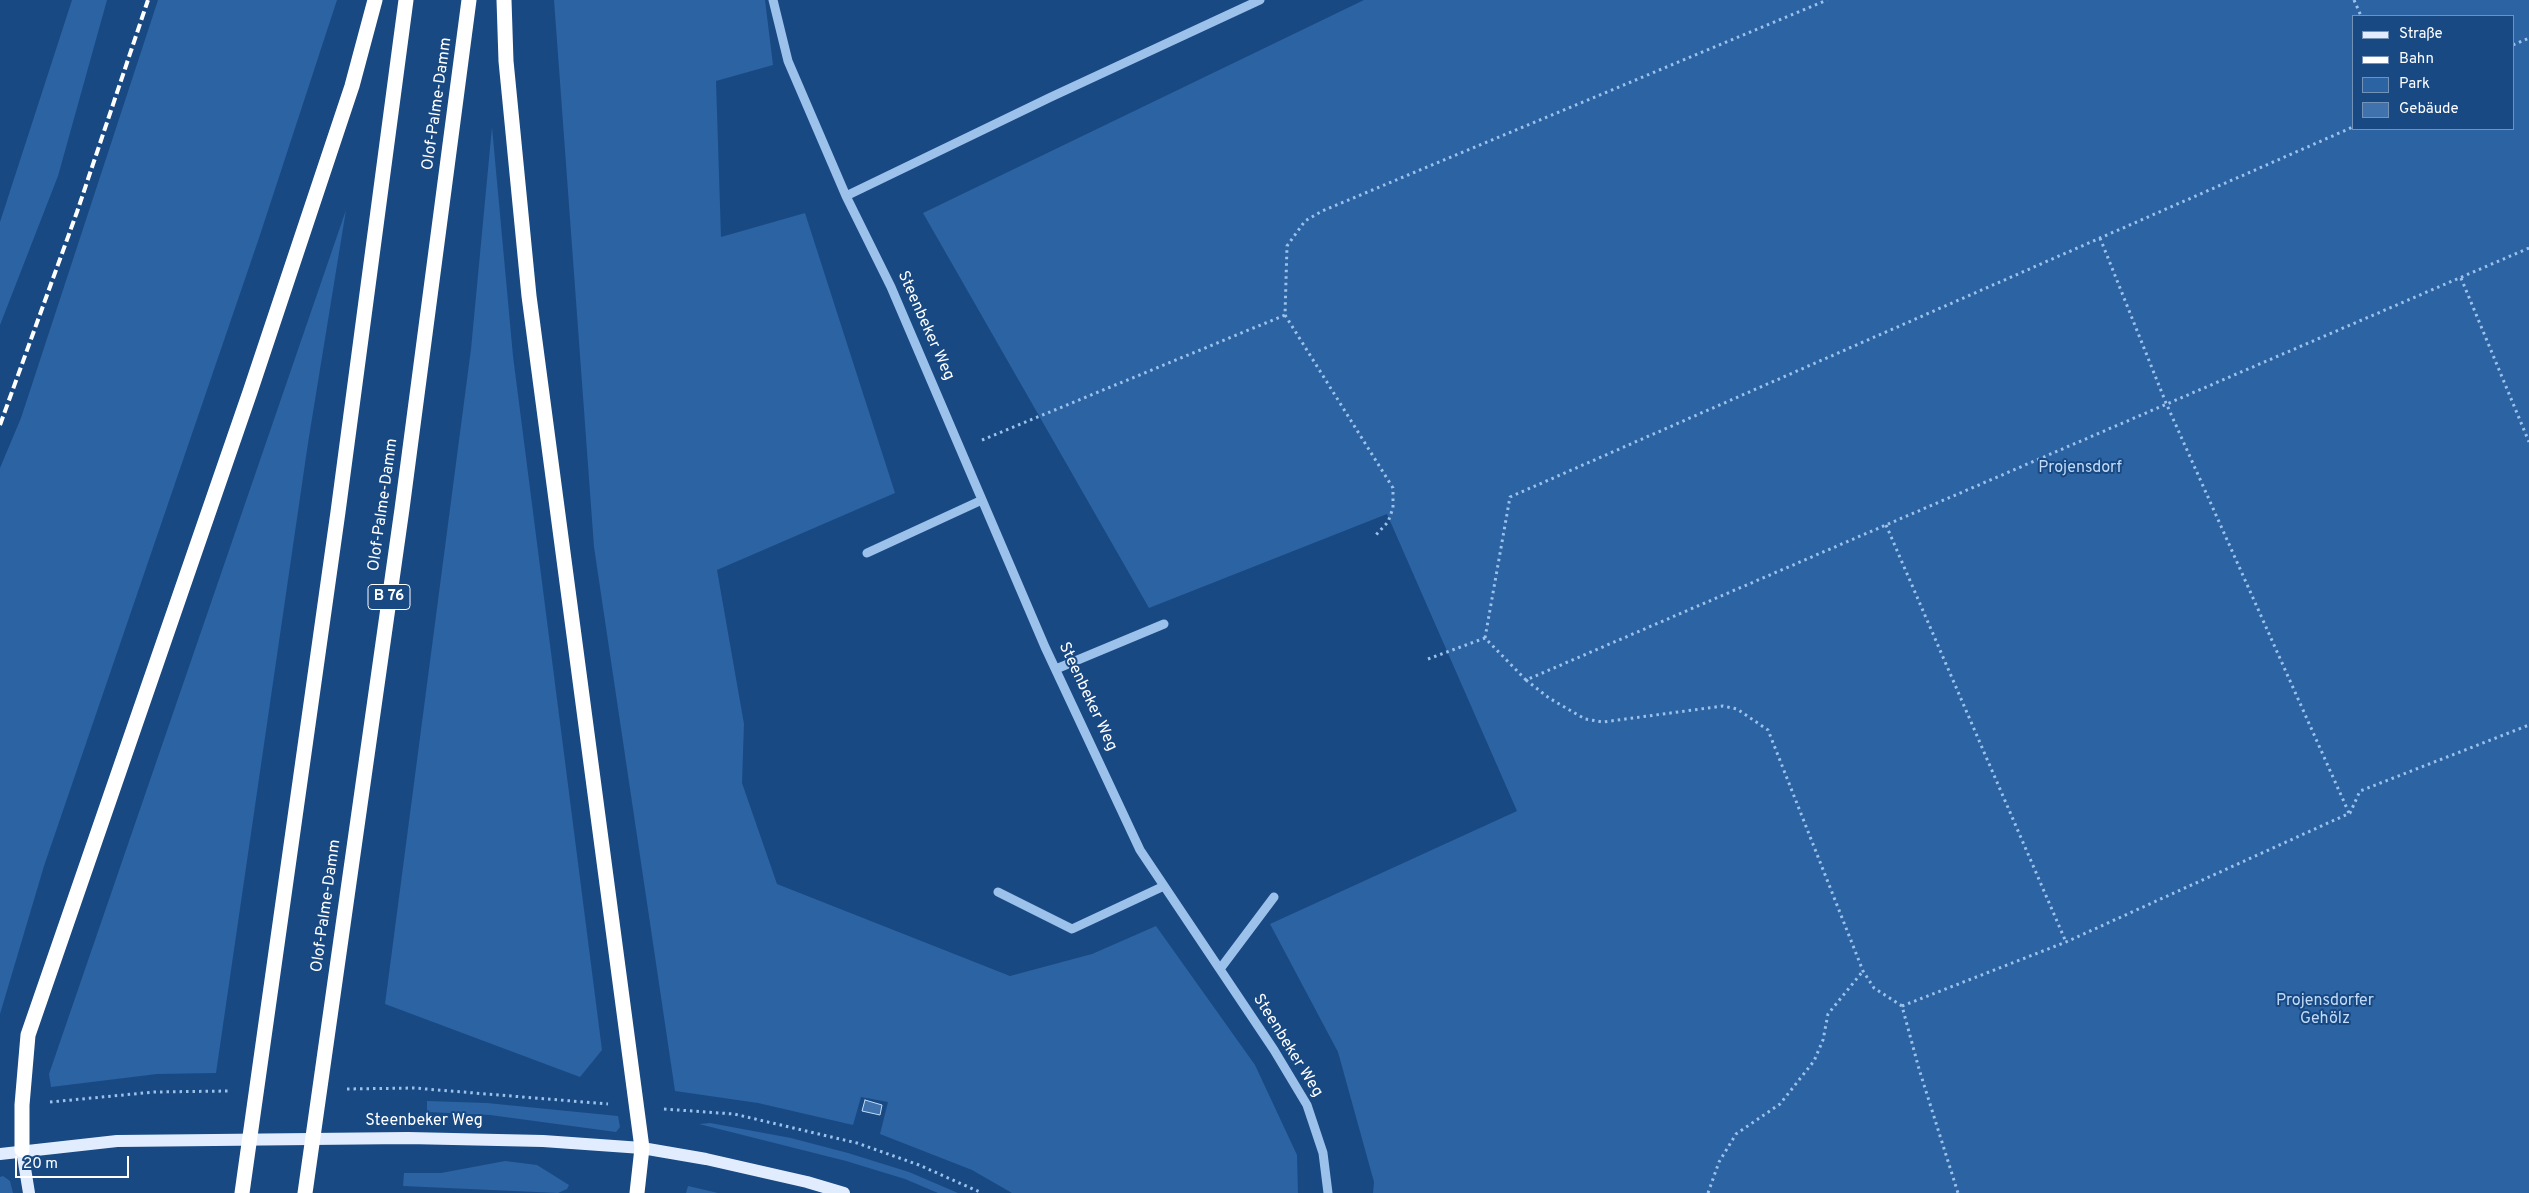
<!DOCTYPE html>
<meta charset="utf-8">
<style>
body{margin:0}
#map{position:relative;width:2529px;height:1193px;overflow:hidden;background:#184983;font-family:Overpass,sans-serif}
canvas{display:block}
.legend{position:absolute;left:2352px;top:15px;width:162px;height:115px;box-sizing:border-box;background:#184983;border:1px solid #7492b5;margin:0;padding:6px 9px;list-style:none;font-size:15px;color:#fff}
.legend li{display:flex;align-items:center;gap:10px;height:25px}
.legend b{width:25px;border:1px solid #7492b5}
.scale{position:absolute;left:15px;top:1156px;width:114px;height:22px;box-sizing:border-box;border:2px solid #fff;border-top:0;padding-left:6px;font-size:15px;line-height:18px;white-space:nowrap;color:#fff;-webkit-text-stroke:4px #184983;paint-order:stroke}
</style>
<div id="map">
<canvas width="2529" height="1193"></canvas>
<ul class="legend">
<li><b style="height:6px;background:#e1edff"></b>Straße</li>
<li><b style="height:6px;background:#fff"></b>Bahn</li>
<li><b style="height:14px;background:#2b63a3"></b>Park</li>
<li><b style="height:14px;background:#4073ad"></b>Gebäude</li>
</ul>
<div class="scale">20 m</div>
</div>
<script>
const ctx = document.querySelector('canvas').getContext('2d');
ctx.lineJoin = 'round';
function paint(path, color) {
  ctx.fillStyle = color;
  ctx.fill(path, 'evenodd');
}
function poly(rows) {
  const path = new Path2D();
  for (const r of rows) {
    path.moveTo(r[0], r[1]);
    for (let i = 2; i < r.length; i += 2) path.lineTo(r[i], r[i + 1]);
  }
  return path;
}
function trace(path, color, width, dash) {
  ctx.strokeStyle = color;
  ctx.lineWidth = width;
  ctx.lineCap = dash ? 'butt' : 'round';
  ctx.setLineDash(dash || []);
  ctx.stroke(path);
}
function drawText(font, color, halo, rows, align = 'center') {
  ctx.font = font + ' Overpass,sans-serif';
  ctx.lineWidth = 4;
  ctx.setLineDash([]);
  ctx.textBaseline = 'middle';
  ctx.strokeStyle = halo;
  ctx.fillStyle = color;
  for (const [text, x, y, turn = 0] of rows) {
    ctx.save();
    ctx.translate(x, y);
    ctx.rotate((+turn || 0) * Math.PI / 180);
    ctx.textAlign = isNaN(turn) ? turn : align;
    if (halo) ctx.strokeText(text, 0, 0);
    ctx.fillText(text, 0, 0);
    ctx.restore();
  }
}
const green = poly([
 [72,0,107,0,58,176,0,325,0,222],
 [158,0,337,0,259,238,44,866,0,1014,0,468,21,418],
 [554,0,765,0,773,65,716,81,721,237,805,213,895,493,717,570,744,724,742,783,777,884,1010,976,1092,954,1156,926,1255,1065,1297,1155,1298,1193,1012,1193,972,1170,880,1134,888,1102,861,1097,853,1125,758,1103,675,1091,594,547],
 [1364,0,2529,0,2529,1193,1373,1193,1374,1182,1338,1052,1270,924,1517,811,1387,514,1149,608,923,213],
 [2353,16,2513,16,2513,129,2353,129],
 [492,127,513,356,602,1050,580,1077,385,1004,471,349],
 [346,210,308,443,216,1073,157,1074,51,1087,49,1074],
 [427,1101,487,1103,618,1116,620,1127,616,1132,490,1115,427,1112],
 [710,1123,791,1138,848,1153,909,1172,958,1193,938,1193,905,1179,846,1161,699,1124],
 [505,1161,537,1165,569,1185,567,1189,558,1193,403,1186,404,1173,441,1173],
 [3,1176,10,1181,13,1193,0,1193,0,1177],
 [688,1186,718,1193,686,1193]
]);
const building = poly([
 [865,1100,882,1105,880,1115,862,1111,865,1100]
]);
const path = poly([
 [2354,0,2361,16],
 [2513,45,2529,38],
 [2100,238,2166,403,2349,813],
 [2461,278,2529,442],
 [1285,315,1393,488,1393,508,1388,522,1375,536],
 [982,440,1285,315,1287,246,1305,221,1322,211,1827,0],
 [1886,525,2066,942],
 [1485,638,1510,497,2353,127],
 [1428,659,1485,638,1526,680,2529,248],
 [1526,680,1549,698,1585,719,1603,722,1723,706,1737,709,1768,730,1863,971,1874,988,1902,1006,1919,1069,1958,1193],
 [1902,1006,2066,942,2350,813,2360,791,2529,725],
 [347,1089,414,1088,608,1104],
 [50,1102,154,1092,228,1091],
 [664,1109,734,1114,857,1143,919,1165,982,1193],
 [1708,1193,1719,1162,1736,1134,1780,1104,1814,1061,1823,1040,1828,1014,1863,971]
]);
const minor = poly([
 [773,0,788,61,846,196,891,287,1045,647,1140,850,1274,1050,1307,1105,1323,1153,1328,1193],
 [846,196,1051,97,1260,0],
 [867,553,982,500],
 [1056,669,1164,624],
 [998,892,1072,929,1164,886],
 [1220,969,1274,897]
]);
const major = poly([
 [22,1150,29,1193],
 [0,1154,117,1141,408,1138,543,1141,642,1148,706,1159,807,1182,844,1193]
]);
const highway = poly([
 [504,0,506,61,529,296,642,1148,637,1193],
 [22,1150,22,1105,28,1035,250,392,352,86,375,0],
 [242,1193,338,512,406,0],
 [305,1193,402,509,469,0]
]);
const rail = poly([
 [0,425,77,212,148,0]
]);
const shields = [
 [389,597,42]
];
const shieldNames = [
 ["B 76",389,597]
];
const streetNames = [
 ["Olof-Palme-Damm",438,104,-82],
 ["Steenbeker Weg",925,326,66],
 ["Olof-Palme-Damm",384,505,-82],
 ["Steenbeker Weg",1087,697,65],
 ["Olof-Palme-Damm",327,906,-82],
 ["Steenbeker Weg",1287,1046,58],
 ["Steenbeker Weg",424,1122]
];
const parkNames = [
 ["Projensdorf",2080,469],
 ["Projensdorfer",2325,1002],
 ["Gehölz",2325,1020]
];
paint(green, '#2b63a3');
paint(building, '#4073ad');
trace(building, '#c1dbf9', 1);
trace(path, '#9cc2ec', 3, [2.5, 4]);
trace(minor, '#9cc2ec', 9);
trace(major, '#e1edff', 12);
trace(highway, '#fff', 15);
trace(rail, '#fff', 4, [9, 4]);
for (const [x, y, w] of shields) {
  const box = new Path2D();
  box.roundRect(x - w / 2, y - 12.5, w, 25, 4);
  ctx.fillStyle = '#184983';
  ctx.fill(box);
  trace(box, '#fff', 1);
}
drawText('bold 15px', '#fff', null, shieldNames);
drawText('16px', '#fff', '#184983', streetNames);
drawText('16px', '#c1dbf9', '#184983', parkNames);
</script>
